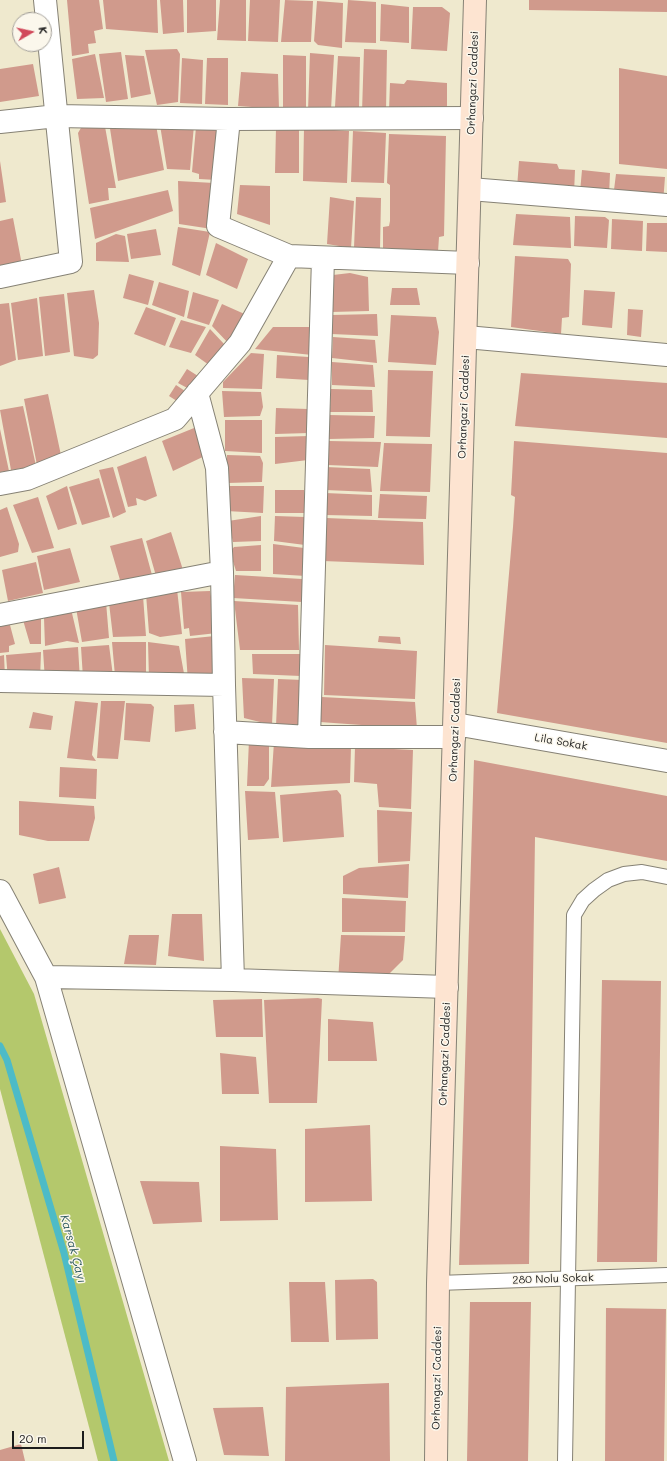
<!DOCTYPE html>
<meta charset="utf-8">
<style>
body{margin:0}
#map{position:relative;width:667px;height:1461px;overflow:hidden;background:#efe9ce;font-family:Mali,sans-serif}
canvas{display:block}
.north{position:absolute;left:12px;top:12px;width:40px;height:40px;box-sizing:border-box;background:#fbf7ec;border:1px solid #a29f99;border-radius:50%;rotate:81deg;font-size:11px;font-weight:700;line-height:16px;text-align:center;color:#1c1c1c}
.north::after{content:'';display:block;margin:auto;width:14px;height:18px;background:#d1495b;clip-path:polygon(50% 0,100% 100%,50% 72%,0 100%)}
.scale{position:absolute;left:12px;top:1431px;width:72px;height:18px;box-sizing:border-box;border:2px solid #1c1c1c;border-top:0;padding-left:5px;font-size:12px;line-height:14px;white-space:nowrap;color:#1c1c1c;-webkit-text-stroke:3px #fbf7ec;paint-order:stroke}
</style>
<div id="map">
<canvas width="667" height="1461"></canvas>
<div class="north">K</div>
<div class="scale">20 m</div>
</div>
<script>
const ctx = document.querySelector('canvas').getContext('2d');
ctx.lineJoin = 'round';
function paint(path, color) {
  ctx.fillStyle = color;
  ctx.fill(path, 'evenodd');
}
function poly(rows) {
  const path = new Path2D();
  for (const r of rows) {
    path.moveTo(r[0], r[1]);
    for (let i = 2; i < r.length; i += 2) path.lineTo(r[i], r[i + 1]);
  }
  return path;
}
function trace(path, color, width, dash) {
  ctx.strokeStyle = color;
  ctx.lineWidth = width;
  ctx.lineCap = dash ? 'butt' : 'round';
  ctx.setLineDash(dash || []);
  ctx.stroke(path);
}
function drawText(font, color, halo, rows, align = 'center') {
  ctx.font = font + ' Mali,sans-serif';
  ctx.lineWidth = 3;
  ctx.setLineDash([]);
  ctx.textBaseline = 'middle';
  ctx.strokeStyle = halo;
  ctx.fillStyle = color;
  for (const [text, x, y, turn = 0] of rows) {
    ctx.save();
    ctx.translate(x, y);
    ctx.rotate((+turn || 0) * Math.PI / 180);
    ctx.textAlign = isNaN(turn) ? turn : align;
    if (halo) ctx.strokeText(text, 0, 0);
    ctx.fillText(text, 0, 0);
    ctx.restore();
  }
}
const green = poly([
 [0,929,34,994,169,1461,98,1461,0,1089]
]);
const stream = poly([
 [0,1046,7,1060,64,1253,114,1461]
]);
const building = poly([
 [67,0,99,0,103,29,94,31,96,43,88,44,89,53,72,56],
 [103,0,157,0,158,33,106,29],
 [160,0,183,0,184,32,163,34],
 [187,0,216,0,216,31,187,33],
 [220,0,246,0,246,41,217,40],
 [250,0,280,0,278,42,248,41],
 [285,0,313,1,311,42,281,42],
 [348,0,376,2,376,43,345,42],
 [529,0,667,0,667,12,529,10],
 [317,1,343,3,342,48,318,45,314,41],
 [381,4,409,7,409,43,380,41],
 [413,7,442,7,450,13,447,51,411,49],
 [177,49,180,54,178,102,157,105,145,50],
 [364,49,387,50,386,112,362,112],
 [121,52,128,99,106,102,99,54],
 [310,53,334,55,331,110,308,111],
 [95,54,104,98,77,99,72,59],
 [125,55,144,56,151,94,131,98],
 [283,55,306,56,306,110,283,110],
 [338,56,360,57,359,108,335,107],
 [182,58,203,60,202,104,180,103],
 [207,58,228,58,228,105,205,104],
 [33,64,39,96,0,102,0,69],
 [619,68,667,76,667,169,619,164],
 [241,72,278,74,279,109,238,106],
 [407,80,447,83,447,114,389,111,390,83,404,84],
 [85,121,104,121,116,188,108,188,109,200,89,204,78,133],
 [109,122,156,125,164,170,118,181],
 [160,125,194,125,190,170,167,169],
 [196,127,219,128,217,180,199,179,199,174,192,172],
 [276,127,299,127,299,173,275,173],
 [304,128,349,131,347,183,303,181],
 [353,131,386,133,384,183,351,182],
 [389,134,446,136,444,236,439,237,438,252,383,250,383,227,389,226,390,221,390,185,387,183],
 [0,161,6,202,0,203],
 [519,161,557,164,559,169,575,170,574,193,517,188],
 [582,170,610,173,609,196,580,192],
 [616,174,665,177,663,203,613,198],
 [178,181,214,183,212,229,179,224],
 [240,185,270,186,270,225,237,214],
 [168,190,173,211,95,239,90,208],
 [330,197,354,201,351,248,327,244],
 [356,197,381,198,380,249,354,248],
 [516,214,570,217,571,248,513,245],
 [575,216,605,217,609,220,607,248,574,246],
 [13,218,22,265,0,269,0,221],
 [612,219,643,221,642,251,611,249],
 [647,223,667,223,667,252,646,251],
 [178,227,210,232,200,276,172,265],
 [156,229,161,255,131,259,127,234],
 [116,234,125,236,129,262,96,261,96,243],
 [216,243,248,259,237,289,206,275],
 [515,256,568,259,571,264,569,317,562,318,561,334,511,327],
 [350,273,368,277,369,311,331,312,333,275],
 [129,274,154,281,148,305,123,298],
 [159,282,189,291,184,317,152,305],
 [392,288,417,288,420,305,390,305],
 [94,290,99,323,98,355,93,359,74,356,67,293],
 [584,290,615,292,612,328,582,325],
 [193,292,219,300,209,325,187,318],
 [64,294,70,352,45,356,39,297],
 [37,298,43,356,18,360,11,303],
 [9,303,16,360,0,366,0,304],
 [222,304,249,316,230,345,212,326],
 [146,307,176,318,165,346,134,334],
 [628,309,643,310,641,337,627,335],
 [377,314,378,336,331,334,331,315],
 [391,315,436,317,439,332,436,365,388,362],
 [181,320,206,327,191,353,169,347],
 [273,327,311,327,312,355,255,349],
 [210,329,225,345,209,365,195,355],
 [333,337,375,340,377,363,332,358],
 [251,353,264,354,262,389,223,388,223,382],
 [277,355,309,357,309,380,276,378],
 [332,362,373,365,375,387,332,385],
 [187,369,198,376,191,390,178,383],
 [388,370,433,371,430,437,386,436],
 [521,373,667,383,667,438,515,426],
 [176,385,188,393,180,403,169,396],
 [331,389,372,390,373,412,330,412],
 [222,391,261,392,263,407,260,416,224,417],
 [48,394,62,460,37,465,24,399],
 [23,406,36,466,11,470,0,410],
 [276,408,308,409,309,433,275,434],
 [329,415,375,416,374,438,329,439],
 [225,420,262,420,262,453,225,451],
 [199,426,209,454,173,471,162,441],
 [0,429,9,471,0,472],
 [309,436,308,460,275,464,275,437],
 [328,441,381,442,378,467,327,465],
 [514,441,667,453,667,743,497,713,513,527,515,497,511,495],
 [384,443,432,444,430,492,380,491],
 [227,455,260,456,263,463,262,482,227,483],
 [146,456,157,496,145,501,136,498,137,505,128,507,117,467],
 [113,467,126,512,113,518,99,470],
 [326,467,370,469,372,492,325,490],
 [99,478,110,517,82,525,69,487],
 [67,486,77,524,58,530,46,496],
 [227,486,264,486,263,513,226,511],
 [275,490,304,490,306,513,275,513],
 [325,493,372,495,372,516,325,515],
 [380,494,427,496,426,519,378,518],
 [38,497,54,548,32,553,13,505],
 [7,507,19,544,18,552,0,557,0,510],
 [261,516,261,541,233,542,228,521],
 [275,516,305,517,305,545,274,541],
 [326,518,423,522,424,565,323,561],
 [171,532,183,570,156,576,146,541],
 [142,538,152,575,120,580,110,546],
 [273,544,304,548,306,576,273,574],
 [261,545,261,571,236,571,230,552,234,547],
 [70,548,80,582,44,590,37,556],
 [36,562,43,593,8,601,2,570],
 [235,575,302,579,302,602,233,598],
 [177,589,182,634,160,637,149,633,146,594],
 [210,591,217,633,190,636,189,628,184,629,181,592],
 [143,596,146,636,113,637,109,603],
 [234,601,298,605,299,650,240,650],
 [106,602,109,638,82,642,76,608],
 [71,609,79,643,67,641,45,646,44,618],
 [41,617,41,644,30,644,23,620],
 [10,625,15,644,9,646,9,652,0,653,0,626],
 [215,636,216,670,206,681,188,682,185,639],
 [379,636,400,637,401,644,378,642],
 [112,642,146,642,146,678,115,676],
 [148,642,179,646,185,679,149,679],
 [109,645,113,676,83,678,81,647],
 [325,645,417,651,415,699,324,695],
 [78,647,80,680,45,681,43,650],
 [41,652,40,680,8,680,6,655],
 [252,654,302,654,301,676,253,674],
 [4,655,5,678,0,678,0,656],
 [242,678,274,679,272,725,244,718],
 [278,679,303,680,303,727,276,726],
 [322,697,415,702,417,729,320,722],
 [75,701,98,703,92,755,96,761,67,758],
 [101,701,125,701,118,759,97,758],
 [126,703,151,704,154,707,150,742,124,740],
 [194,704,196,729,175,732,174,705],
 [33,712,53,716,51,730,29,728],
 [249,740,269,742,269,779,264,786,247,786],
 [274,742,351,747,350,783,271,787],
 [355,747,413,750,411,809,379,807,377,784,354,782],
 [474,760,667,796,667,861,535,837,529,1264,459,1265],
 [60,767,97,769,96,799,59,797],
 [337,790,341,795,344,837,283,842,280,795],
 [245,791,275,792,279,838,248,840],
 [19,801,94,806,95,818,89,841,48,841,19,835],
 [377,810,412,812,410,861,378,863],
 [409,864,408,898,343,894,343,876,359,868],
 [59,867,66,898,39,904,33,874],
 [342,898,406,901,405,932,342,932],
 [172,914,202,914,204,961,168,956],
 [129,935,159,935,156,965,124,964],
 [341,935,405,936,403,960,382,981,338,981],
 [602,980,661,981,657,1262,597,1262],
 [318,998,322,999,317,1103,269,1103,264,1000],
 [262,999,263,1037,216,1037,213,1000],
 [328,1019,373,1022,377,1061,328,1061],
 [220,1053,256,1057,259,1094,222,1094],
 [370,1125,372,1201,305,1202,305,1129],
 [220,1146,276,1149,278,1220,220,1221],
 [140,1181,199,1182,202,1222,153,1224],
 [373,1279,377,1282,378,1339,336,1340,335,1280],
 [289,1282,325,1282,329,1342,291,1342],
 [470,1302,531,1302,528,1461,467,1461],
 [606,1308,666,1309,664,1461,605,1461],
 [389,1383,390,1461,285,1461,286,1387],
 [263,1407,269,1456,224,1455,213,1408],
 [21,1444,25,1461,0,1461,0,1450]
]);
const lane = poly([
 [438,1283,667,1275],
 [565,1461,574,915,583,900,594,890,608,880,624,874,642,872,667,877]
]);
const street = poly([
 [229,119,472,118],
 [0,122,57,116,229,119,218,226,289,256],
 [470,189,667,205],
 [323,258,309,737,454,737],
 [0,277,71,262,45,0],
 [466,337,667,355],
 [197,393,217,468,222,572,224,685],
 [0,484,27,479,175,419,240,343,289,256,468,263],
 [0,615,222,572],
 [0,681,224,685,233,980],
 [455,724,667,761],
 [225,732,309,737],
 [0,891,46,977,185,1461],
 [46,977,233,980,447,987]
]);
const secondary = poly([
 [436,1461,438,1283,475,0]
]);
const streetNames = [
 ["Orhangazi Caddesi",473,83,-88],
 ["Orhangazi Caddesi",464,407,-88],
 ["Orhangazi Caddesi",455,730,-88],
 ["Lila Sokak",561,742,10],
 ["Orhangazi Caddesi",445,1054,-88],
 ["280 Nolu Sokak",553,1279,-2],
 ["Orhangazi Caddesi",437,1378,-89]
];
const waterNames = [
 ["Karsak Çayı",73,1249,75]
];
paint(green, '#b4c86c');
trace(stream, '#4dbbc7', 7);
paint(building, '#d09a8c');
trace(lane, '#868275', 16);
trace(street, '#868275', 24);
trace(secondary, '#868275', 24);
trace(lane, '#fff', 14);
trace(street, '#fff', 22);
trace(secondary, '#fde4d1', 22);
drawText('11px', '#1c1c1c', '#fbf7ec', streetNames);
drawText('italic 12px', '#305c60', '#fbf7ec', waterNames);
</script>
